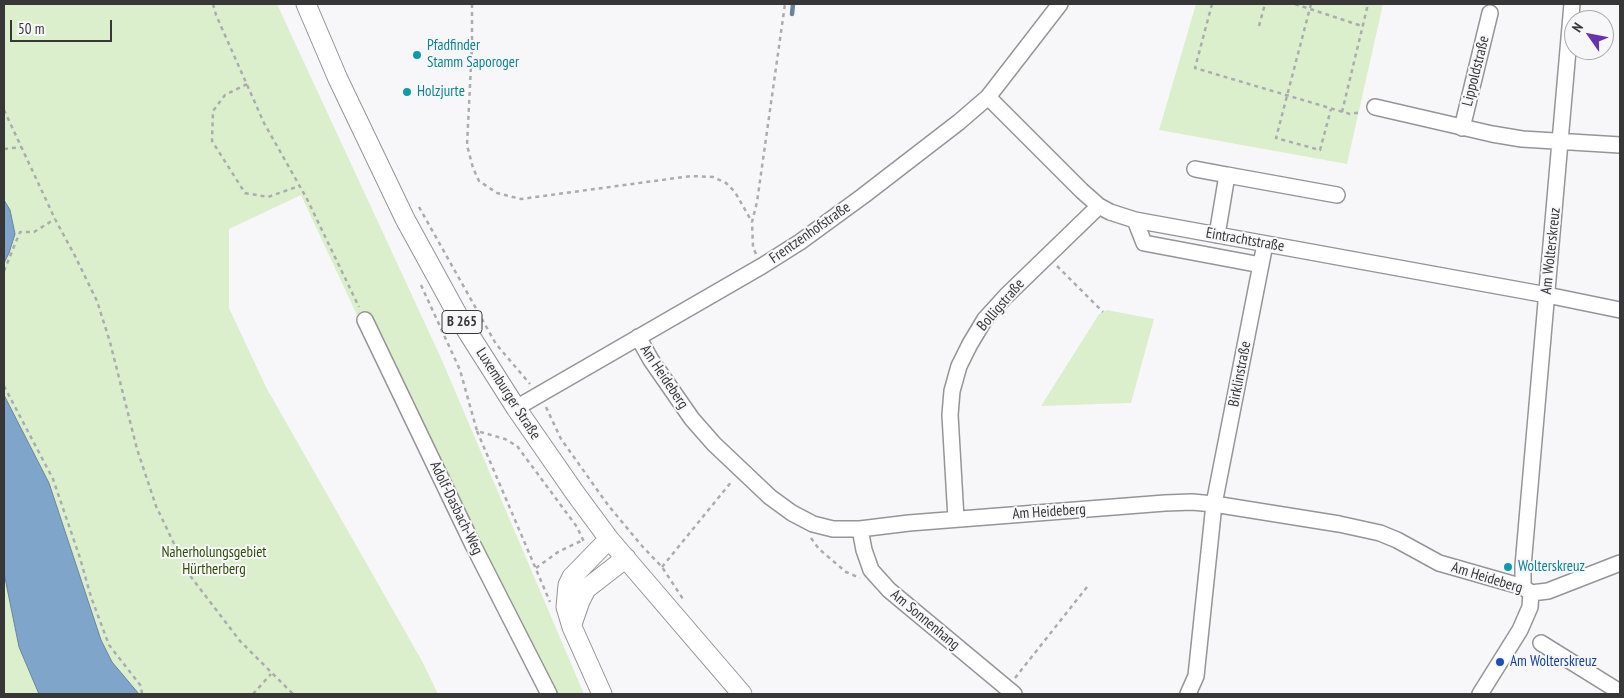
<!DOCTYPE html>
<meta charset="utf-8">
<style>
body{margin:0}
#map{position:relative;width:1624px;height:698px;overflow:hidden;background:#f7f7fa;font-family:"PT Sans Narrow",sans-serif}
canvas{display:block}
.frame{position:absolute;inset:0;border:5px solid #373738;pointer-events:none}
.north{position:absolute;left:1564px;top:10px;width:50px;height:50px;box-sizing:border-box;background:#f7f7fa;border:1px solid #aaaaac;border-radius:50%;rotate:303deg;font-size:14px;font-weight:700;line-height:20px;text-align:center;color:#373738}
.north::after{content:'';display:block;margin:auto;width:18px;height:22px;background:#6634ab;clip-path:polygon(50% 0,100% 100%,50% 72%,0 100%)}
.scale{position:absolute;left:10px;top:20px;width:102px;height:22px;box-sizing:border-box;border:2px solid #373738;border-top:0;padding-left:6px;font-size:15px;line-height:18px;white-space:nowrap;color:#373738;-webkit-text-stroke:4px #f7f7fa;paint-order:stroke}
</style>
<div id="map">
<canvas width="1624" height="698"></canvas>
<div class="frame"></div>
<div class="north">N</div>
<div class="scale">50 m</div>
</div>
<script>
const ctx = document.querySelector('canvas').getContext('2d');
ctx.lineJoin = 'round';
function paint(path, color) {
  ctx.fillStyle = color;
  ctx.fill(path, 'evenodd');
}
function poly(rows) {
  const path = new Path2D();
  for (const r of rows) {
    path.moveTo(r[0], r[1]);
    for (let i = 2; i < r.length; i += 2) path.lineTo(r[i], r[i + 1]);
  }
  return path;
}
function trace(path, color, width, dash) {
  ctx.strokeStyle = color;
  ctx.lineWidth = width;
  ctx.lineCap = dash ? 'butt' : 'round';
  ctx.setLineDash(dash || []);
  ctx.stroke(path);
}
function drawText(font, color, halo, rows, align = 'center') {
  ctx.font = font + ' "PT Sans Narrow",sans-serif';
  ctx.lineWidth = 4;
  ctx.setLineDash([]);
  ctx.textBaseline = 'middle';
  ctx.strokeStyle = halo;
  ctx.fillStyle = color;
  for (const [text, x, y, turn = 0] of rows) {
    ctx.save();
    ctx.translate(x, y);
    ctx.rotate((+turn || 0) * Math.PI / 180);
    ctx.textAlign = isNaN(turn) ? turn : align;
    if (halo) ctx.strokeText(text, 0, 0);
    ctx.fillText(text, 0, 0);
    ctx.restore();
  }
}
const green = poly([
 [4,4,277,4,441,358,584,694,543,694,369,341,301,195,229,229,229,308,266,387,422,661,438,694,139,694,112,662,101,640,49,483,4,395,4,263,9,253,10,210,4,200],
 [1196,4,1383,4,1347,164,1159,130],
 [1107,310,1154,319,1131,403,1041,406,1099,314],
 [4,573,19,647,39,694,4,694]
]);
const water = poly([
 [4,200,10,210,15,234,9,253,4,263,4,200],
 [4,395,49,483,101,640,112,662,139,694,39,694,36,687,19,647,4,573,4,395]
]);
const stream = poly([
 [792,14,793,4]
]);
const path = poly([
 [213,4,216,15,264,123,307,199,359,307],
 [472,4,472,46,467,145,473,168,479,181,497,193,521,199,691,176,713,177,726,183,735,192,752,222],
 [1212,4,1195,68,1350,114,1362,112],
 [1295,4,1362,26],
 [1311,4,1276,138,1320,150,1331,109],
 [1259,26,1265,4],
 [247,84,225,95,213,111,212,141,245,193,268,197,299,186],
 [4,110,55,219,75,256,97,301,110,342,137,449,156,506,188,573,240,641,293,694],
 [1342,112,1368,4],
 [4,149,22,147],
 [419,207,496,344,530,384],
 [756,254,753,247,752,222,757,202,785,4],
 [1057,266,1103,312],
 [4,271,20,232,34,232,55,219],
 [421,285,460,370,477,431,505,439,517,446,577,527,584,542],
 [4,386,53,479,80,558,91,597,109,645,141,686,142,694],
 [546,407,561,439,608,505,642,546,662,567,683,599],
 [477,431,550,602],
 [811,538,819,549,846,572,860,578],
 [662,567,732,481],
 [536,568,558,552,583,540],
 [1015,678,1087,587],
 [253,694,271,674]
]);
const minor = poly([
 [988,97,1082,191,1099,206,1110,212,1135,220,1547,295,1620,310],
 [1375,107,1492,134,1522,139,1620,145],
 [1462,128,1490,13],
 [1195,169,1227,175],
 [1135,220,1144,243,1261,265],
 [1217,235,1227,175,1337,195],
 [365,320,473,545,549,694],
 [638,337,651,360,692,419,714,444,770,497,792,513,813,524,833,529,860,529,909,523,1165,503,1192,502,1214,504,1339,524,1380,533,1397,540,1439,563,1523,587,1531,593],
 [516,408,762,266,800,242,863,196,959,122,988,97,1060,4],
 [956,519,950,415,952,391,959,366,970,344,985,319,1006,296,1099,206],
 [860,529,864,550,871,570,889,590,1014,694],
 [1523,587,1523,566,1572,4],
 [1531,593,1548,591,1620,563],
 [1541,643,1620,692],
 [1188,694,1196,676,1214,504,1265,244],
 [1480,694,1520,630,1530,607,1531,593]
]);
const major = poly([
 [306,4,338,79,405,219,462,323,516,408,575,493,609,539,742,694],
 [572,624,580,601,586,589,626,558],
 [602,694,572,627,566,607,568,585,572,577,609,539]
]);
const markers = [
 [417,55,5,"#0f9aa8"],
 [407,92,5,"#0f9aa8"],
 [1508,567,5,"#0f9aa8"],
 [1500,662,5,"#1a4fb4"]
];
const shields = [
 [462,322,40]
];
const shieldNames = [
 ["B 265",462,322]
];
const cultureNames = [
 ["Pfadfinder",427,46],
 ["Stamm Saporoger",427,63],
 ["Holzjurte",417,92],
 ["Wolterskreuz",1518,567]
];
const streetNames = [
 ["Lippoldstraße",1476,71,-76],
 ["Frentzenhofstraße",810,233,-35],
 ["Eintrachtstraße",1245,240,10],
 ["Am Wolterskreuz",1551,251,-84],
 ["Bolligstraße",1001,305,-49],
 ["Birklinstraße",1240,374,-79],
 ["Am Heideberg",664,377,56],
 ["Luxemburger Straße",508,394,57],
 ["Adolf-Dasbach-Weg",456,508,64],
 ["Am Heideberg",1049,512,-4],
 ["Am Heideberg",1487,578,17],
 ["Am Sonnenhang",925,620,40]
];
const parkNames = [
 ["Naherholungsgebiet",214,553],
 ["Hürtherberg",214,570]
];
const transitNames = [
 ["Am Wolterskreuz",1510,662]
];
paint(green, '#dbefcc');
paint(water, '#7fa5cb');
trace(water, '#69849f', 1);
trace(stream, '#69849f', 4.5);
trace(minor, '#959598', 18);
trace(major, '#959598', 21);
trace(path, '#acacae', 2.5, [4, 4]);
trace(minor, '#fff', 15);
trace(major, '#fff', 19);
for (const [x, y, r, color] of markers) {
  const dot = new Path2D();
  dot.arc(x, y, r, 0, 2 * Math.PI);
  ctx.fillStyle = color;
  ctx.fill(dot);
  trace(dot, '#f7f7fa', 2);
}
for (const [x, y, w] of shields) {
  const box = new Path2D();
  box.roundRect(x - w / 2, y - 11.5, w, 23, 4);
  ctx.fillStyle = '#f7f7fa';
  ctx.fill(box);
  trace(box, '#373738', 1);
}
drawText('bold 14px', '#373738', null, shieldNames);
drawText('15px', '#0d838f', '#f7f7fa', cultureNames, 'left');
drawText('15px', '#373738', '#f7f7fa', streetNames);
drawText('15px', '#2e4c05', '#f7f7fa', parkNames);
drawText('15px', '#164399', '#f7f7fa', transitNames, 'left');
</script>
